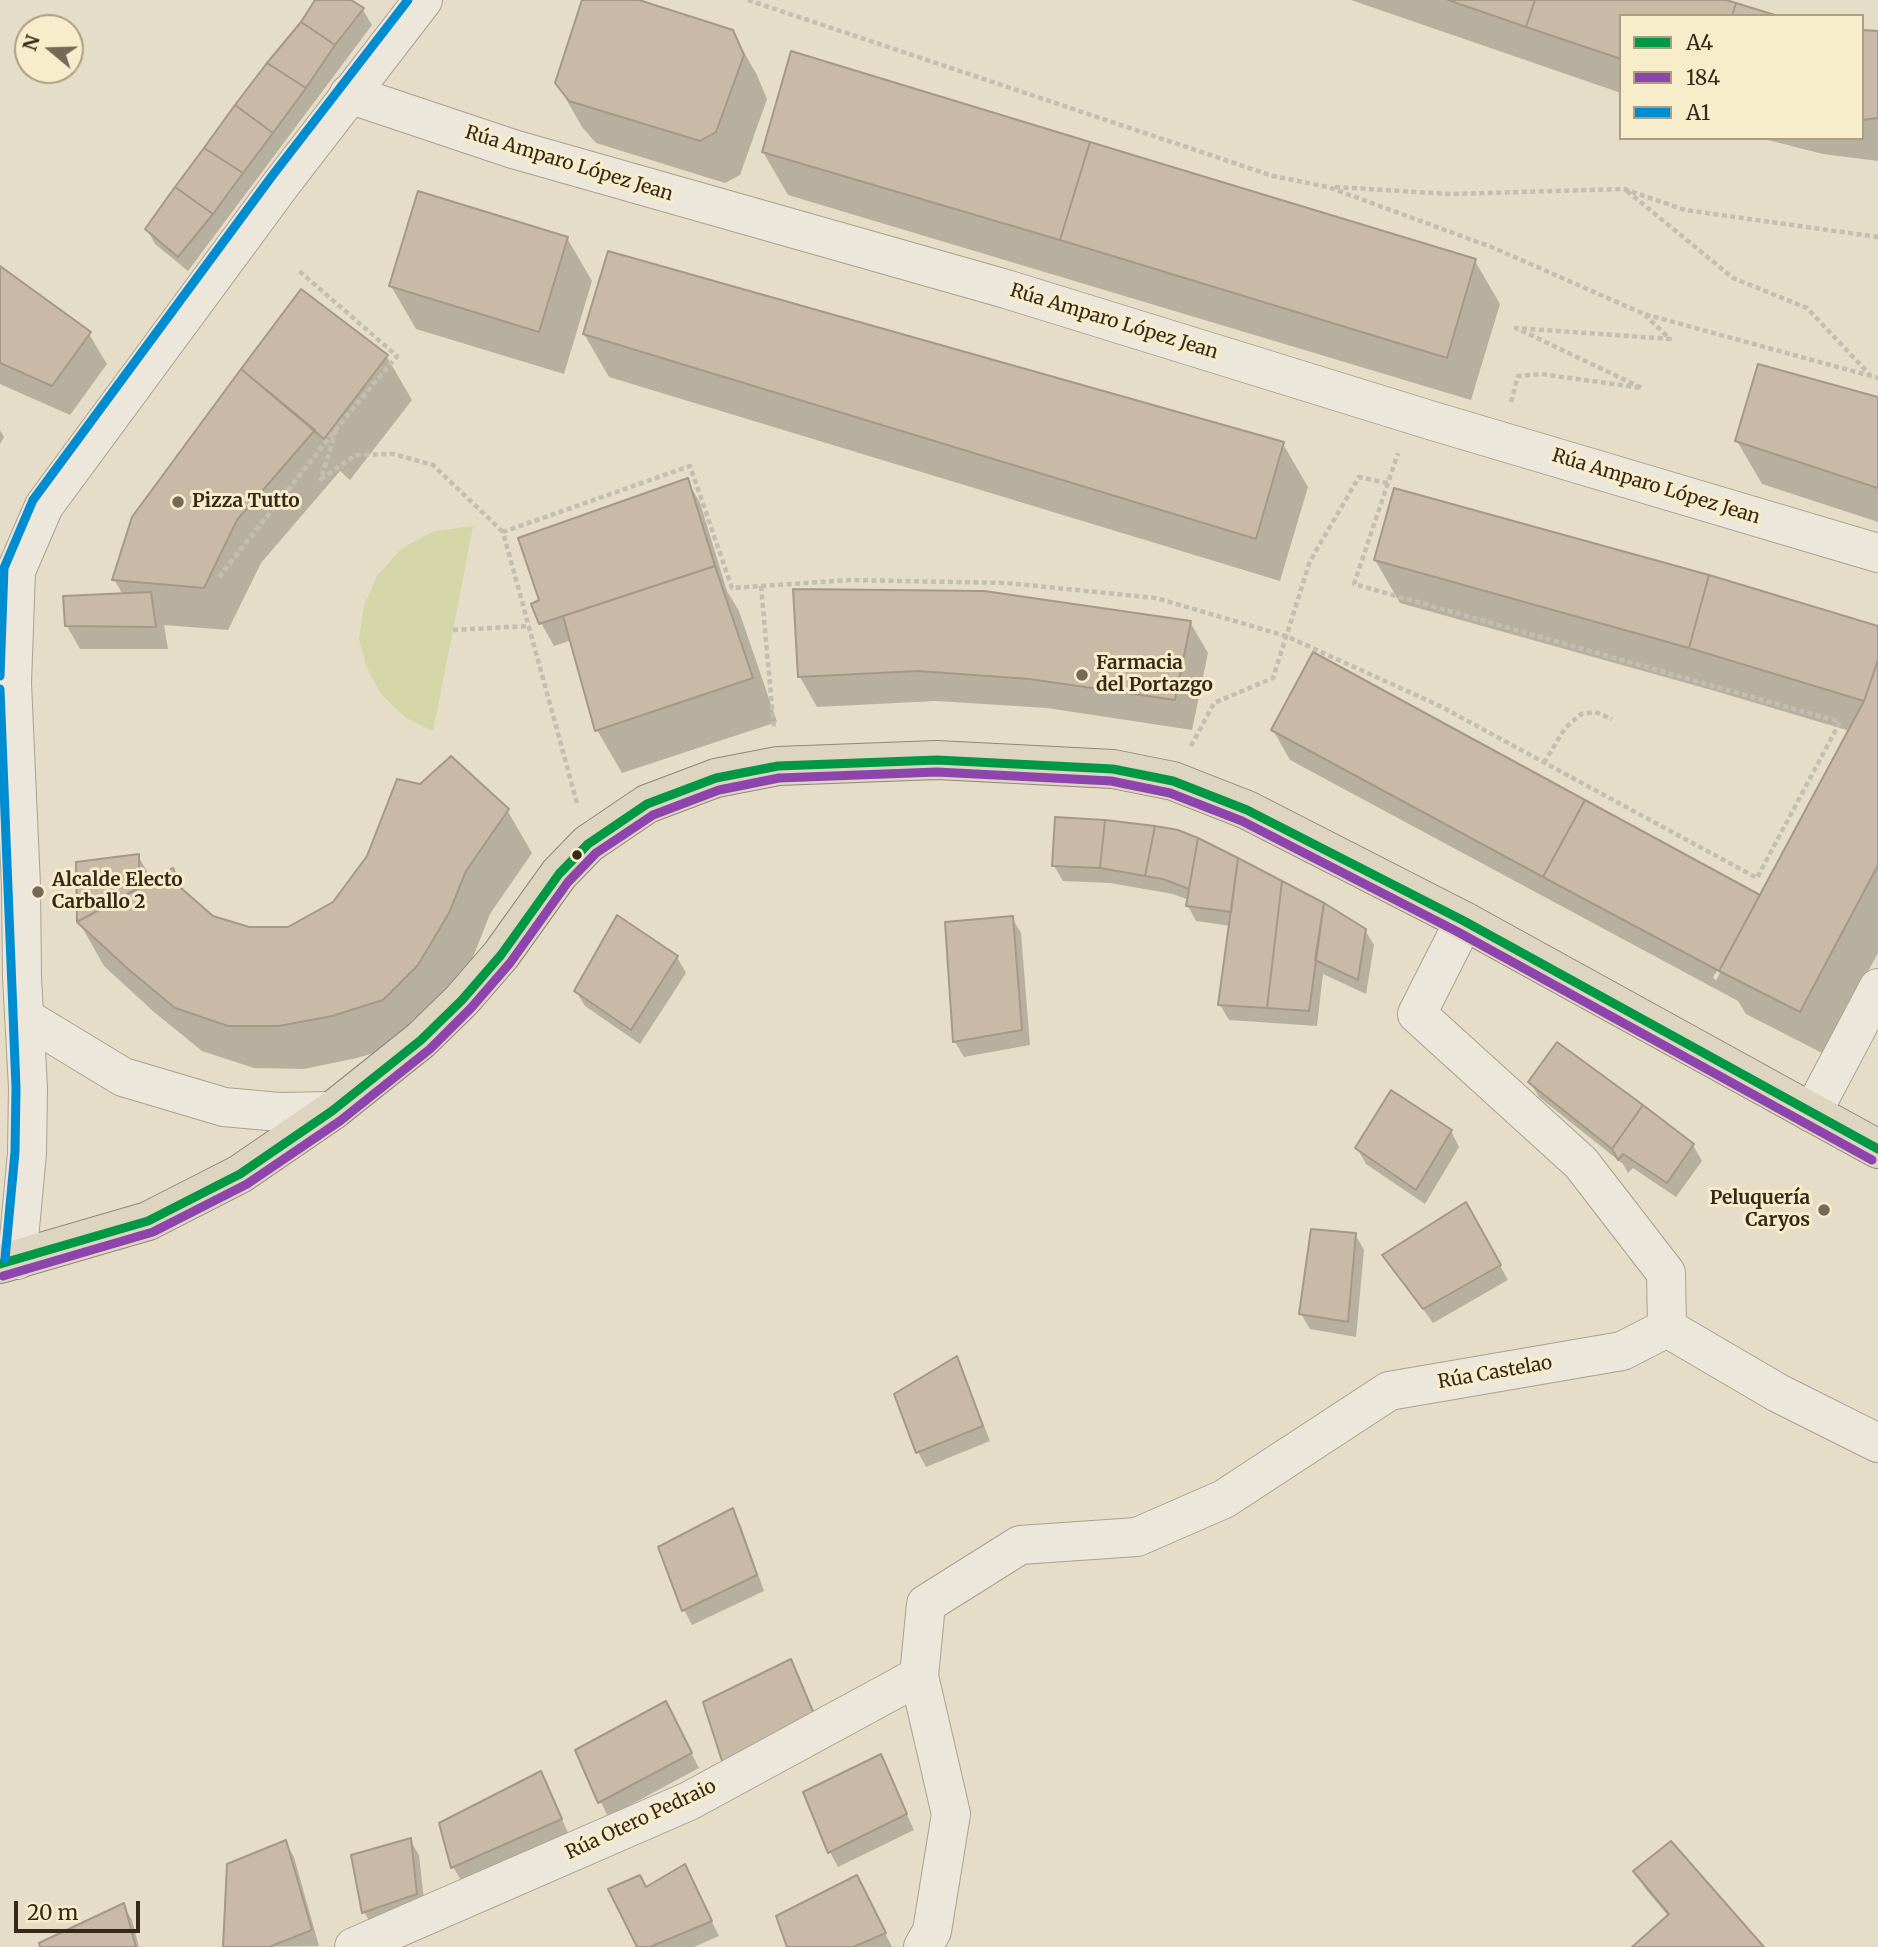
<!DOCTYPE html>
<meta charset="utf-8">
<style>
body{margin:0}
#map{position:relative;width:1878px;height:1947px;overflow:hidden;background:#e5ddc7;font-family:Merriweather,serif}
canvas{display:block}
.legend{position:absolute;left:1619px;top:14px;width:245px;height:126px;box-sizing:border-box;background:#f8edca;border:2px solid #ab9f83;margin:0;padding:9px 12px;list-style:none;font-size:21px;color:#372919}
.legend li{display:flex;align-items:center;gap:14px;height:35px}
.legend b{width:35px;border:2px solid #ab9f83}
.north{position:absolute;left:14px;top:14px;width:70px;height:70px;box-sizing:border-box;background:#f8edca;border:2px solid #ab9f83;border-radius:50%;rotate:289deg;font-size:19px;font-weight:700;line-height:28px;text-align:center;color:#372919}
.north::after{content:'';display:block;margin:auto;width:24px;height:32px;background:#746856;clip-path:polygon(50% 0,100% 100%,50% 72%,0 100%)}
.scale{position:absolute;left:14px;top:1901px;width:126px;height:32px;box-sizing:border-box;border:4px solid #372919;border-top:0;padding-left:9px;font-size:21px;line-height:24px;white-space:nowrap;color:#372919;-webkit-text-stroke:5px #f8edca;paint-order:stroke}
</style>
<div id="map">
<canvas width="1878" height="1947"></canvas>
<ul class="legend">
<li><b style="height:9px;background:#009845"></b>A4</li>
<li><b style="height:9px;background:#8e44ad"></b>184</li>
<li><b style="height:9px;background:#008cd1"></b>A1</li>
</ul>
<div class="north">N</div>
<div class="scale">20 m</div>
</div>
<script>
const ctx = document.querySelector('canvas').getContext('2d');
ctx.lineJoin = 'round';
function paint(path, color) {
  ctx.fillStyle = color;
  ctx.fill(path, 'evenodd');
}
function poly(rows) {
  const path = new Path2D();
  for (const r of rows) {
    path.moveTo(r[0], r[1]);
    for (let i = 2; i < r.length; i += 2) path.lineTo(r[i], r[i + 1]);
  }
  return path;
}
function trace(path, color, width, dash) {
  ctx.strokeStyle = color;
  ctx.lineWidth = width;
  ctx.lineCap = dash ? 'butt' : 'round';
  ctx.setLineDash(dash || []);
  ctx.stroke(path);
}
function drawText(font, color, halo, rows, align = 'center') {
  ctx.font = font + ' Merriweather,serif';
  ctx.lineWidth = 6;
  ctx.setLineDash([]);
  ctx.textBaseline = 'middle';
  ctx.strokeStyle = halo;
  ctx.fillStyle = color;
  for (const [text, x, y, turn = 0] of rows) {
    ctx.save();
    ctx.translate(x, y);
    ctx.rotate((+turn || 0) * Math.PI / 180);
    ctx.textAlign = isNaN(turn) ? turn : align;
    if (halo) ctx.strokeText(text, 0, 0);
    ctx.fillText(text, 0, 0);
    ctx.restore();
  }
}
const green = poly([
 [473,526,453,630,433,731,406,718,381,694,367,668,359,639,364,606,377,576,402,548,434,531]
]);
const shadow = poly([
 [317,0,348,0,363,10,372,25,188,271,155,244,147,229],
 [584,0,634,0,732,31,757,75,767,99,740,175,725,183,596,143,582,127,557,83],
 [1351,0,1726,0,1621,16,1621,93],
 [1862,32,1878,33,1878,161,1823,154,1760,138,1862,138],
 [763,152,1475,261,1500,304,1471,400,788,195],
 [567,238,592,281,564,374,416,329,391,286],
 [0,268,89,334,107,364,70,415,0,384],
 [301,292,387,357,412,400,350,480,340,471,261,563,228,630,164,625,168,649,80,649,67,626,123,595,114,579],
 [584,334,1283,444,1308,487,1280,581,609,377],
 [1878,398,1878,522,1762,484,1737,441],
 [0,430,4,437,0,444],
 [687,480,700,503,727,591,739,611,777,722,622,773,597,730,572,640,554,646,541,623],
 [1375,560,1878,628,1878,953,1824,1054,1746,1014,1738,1001,1290,760,1273,730,1760,897,1850,731,1715,691,1400,603],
 [1750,910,1754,910,1716,980,1713,978],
 [1190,622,1208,653,1192,730,1047,708,936,701,817,707,800,677],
 [507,810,532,853,490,914,473,957,443,1008,407,1043,357,1058,304,1069,254,1068,202,1051,154,1012,104,966,79,922,138,856,147,871,147,885,173,870,187,896,212,917,249,929,289,929],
 [1237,859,1365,930,1374,945,1366,994,1323,974,1317,1026,1229,1020,1220,1005,1231,926,1196,921,1188,906,1189,900,1173,894,1110,883,1063,881,1054,866],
 [1012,918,1021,933,1030,1045,964,1057,955,1042,947,924],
 [677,957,686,973,640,1044,585,1006,576,991],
 [1557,1044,1693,1145,1702,1161,1676,1197,1633,1168,1628,1173,1623,1164,1539,1097,1530,1082],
 [1451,1131,1459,1147,1425,1204,1366,1164,1357,1148],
 [1466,1204,1508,1280,1433,1323,1385,1256],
 [1355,1234,1364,1250,1356,1337,1310,1329,1301,1314],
 [956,1359,964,1374,990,1441,926,1467,918,1452],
 [733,1511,741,1526,764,1591,692,1625,684,1610],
 [674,1719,699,1768,608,1817,577,1751],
 [880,1756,914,1830,838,1867,830,1852],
 [541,1773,569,1835,462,1882,453,1867],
 [410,1840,419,1855,425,1909,373,1927,364,1912],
 [285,1842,294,1857,319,1946,225,1947],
 [1635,1872,1762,1947,1634,1947,1669,1917,1644,1887],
 [692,1881,719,1936,694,1947,639,1947,646,1889],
 [865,1893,892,1947,789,1947],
 [123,1905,132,1920,139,1947,42,1947]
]);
const building = poly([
 [315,0,351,0,364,8,335,45,301,22,315,0],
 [582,0,639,0,733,30,744,55,716,132,700,141,569,101,555,83,582,0],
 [1448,0,1535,0,1526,27,1448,0],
 [1535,0,1726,0,1736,3,1732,16,1621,16,1621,59,1526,27,1535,0],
 [1736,3,1778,16,1732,16,1736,3],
 [301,22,335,45,306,88,267,63,301,22],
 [1862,30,1878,31,1878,118,1862,120,1862,30],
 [791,51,1090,142,1060,240,762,152,791,51],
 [267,63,306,88,273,133,235,105,267,63],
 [235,105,273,133,243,173,204,148,235,105],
 [1090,142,1476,259,1447,358,1060,240,1090,142],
 [204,148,243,173,213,214,175,187,204,148],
 [175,187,213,214,178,257,145,229,175,187],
 [418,191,568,237,539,332,389,286,418,191],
 [608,251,1284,442,1256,539,583,334,608,251],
 [0,266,91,332,52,386,0,363,0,266],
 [301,289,388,355,324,439,241,369,301,289],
 [1758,364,1878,397,1878,488,1735,441,1758,364],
 [241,369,315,430,237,520,204,588,112,580,132,517,241,369],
 [688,478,715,566,539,624,531,604,539,600,518,538,688,478],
 [1394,488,1709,575,1689,648,1374,560,1394,488],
 [715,566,753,678,595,731,563,616,715,566],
 [1709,575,1878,626,1878,660,1864,701,1689,648,1709,575],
 [793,589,984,591,1191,621,1175,700,1029,679,918,671,798,677,793,589],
 [151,592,156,627,65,626,63,596,151,592],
 [1313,652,1585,800,1543,877,1271,730,1313,652],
 [1878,660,1878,865,1800,1012,1719,971,1864,701,1878,660],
 [451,756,509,809,466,871,449,913,418,965,383,1000,332,1016,279,1026,228,1026,175,1008,128,969,77,922,173,868,181,888,213,916,249,927,288,927,333,902,367,856,397,779,420,784,451,756],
 [1585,800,1760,895,1719,971,1543,877,1585,800],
 [1055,817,1105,820,1100,868,1052,866,1055,817],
 [1105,820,1155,826,1145,876,1100,868,1105,820],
 [1155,826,1178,830,1198,838,1189,889,1163,879,1145,876,1155,826],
 [1198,838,1238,858,1231,912,1186,906,1198,838],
 [139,854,139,888,77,922,76,862,139,854],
 [1238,858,1282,881,1267,1008,1218,1005,1238,858],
 [1282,881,1324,903,1309,1011,1267,1008,1282,881],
 [1324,903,1366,929,1358,980,1315,960,1324,903],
 [617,915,678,956,631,1030,574,991,617,915],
 [1013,916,1022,1030,953,1042,945,922,1013,916],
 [1557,1042,1643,1105,1612,1149,1528,1082,1557,1042],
 [1391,1090,1452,1130,1416,1190,1355,1148,1391,1090],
 [1643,1105,1694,1144,1667,1183,1623,1154,1618,1160,1612,1149,1643,1105],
 [1466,1202,1501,1265,1423,1309,1382,1255,1466,1202],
 [1311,1229,1356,1233,1348,1322,1299,1314,1311,1229],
 [957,1356,983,1426,916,1453,894,1394,957,1356],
 [733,1508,757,1575,682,1611,658,1547,733,1508],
 [791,1659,814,1714,723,1764,703,1702,791,1659],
 [666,1701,692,1753,598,1803,575,1750,666,1701],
 [881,1754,907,1814,828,1853,803,1792,881,1754],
 [541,1771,562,1819,451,1868,439,1823,541,1771],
 [411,1838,417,1894,362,1913,351,1855,411,1838],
 [286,1840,312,1930,269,1947,223,1947,227,1864,286,1840],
 [1671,1841,1764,1947,1632,1947,1669,1914,1633,1871,1671,1841],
 [685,1864,712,1921,650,1947,637,1947,608,1889,640,1875,646,1887,685,1864],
 [857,1875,886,1933,853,1947,787,1947,776,1916,857,1875],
 [124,1903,136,1947,40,1947,39,1943,124,1903]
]);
const path = poly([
 [748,0,1273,176,1328,187,1494,248,1644,314,1878,378],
 [1335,187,1450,194,1624,189,1685,210,1878,237],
 [1627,191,1733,278,1807,308,1871,376],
 [1511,402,1518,376,1541,374,1642,388,1516,328,1670,339,1645,315],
 [336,430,321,479,356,455,393,454,433,465,503,532],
 [219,577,337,428,397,356,298,270],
 [761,586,774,728],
 [453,630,530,626],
 [1191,746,1214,703,1273,678,1310,561,1359,477,1388,483],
 [1544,763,1565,728,1581,714,1595,712,1612,719],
 [577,803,503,532,690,466,732,588,850,580,1007,583,1156,598,1286,636,1440,706,1757,878,1840,722,1354,584,1398,453]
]);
const minor = poly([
 [349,94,513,149,1006,289,1433,421,1878,553],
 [1812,1113,1878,988],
 [1667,1328,1778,1393,1878,1443],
 [354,1947,689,1801,919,1676],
 [923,1947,932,1931,951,1814,919,1676,926,1604,1020,1545,1137,1537,1224,1499,1389,1391,1622,1351,1667,1328,1666,1273,1581,1163,1417,1014,1464,921]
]);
const tertiary = poly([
 [24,1017,123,1077,224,1107,279,1112,332,1111],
 [17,1260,27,1153,28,1088,22,977,21,886,12,683,16,571,44,506,282,183,423,0]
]);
const trunk = poly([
 [0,1264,148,1221,240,1174,332,1111,421,1040,462,1000,501,955,559,874,588,844,647,804,716,778,778,766,937,760,1113,769,1173,781,1247,810,1464,921,1878,1149]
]);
const bus1 = poly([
 [0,1264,148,1221,240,1174,332,1111,421,1040,462,1000,501,955,559,874,588,844,647,804,716,778,778,766,937,760,1113,769,1173,781,1247,810,1464,921,1878,1149]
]);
const bus2 = poly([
 [3,1276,153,1232,247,1184,340,1121,430,1049,471,1008,510,963,568,882,596,853,653,815,719,790,779,778,937,772,1111,781,1170,793,1242,821,1458,932,1872,1160]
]);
const bus3 = poly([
 [0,676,4,568,33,500,272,176,408,0],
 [0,689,16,1088,15,1152,5,1259]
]);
const markers = [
 [178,502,7,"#746856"],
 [1082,675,7,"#746856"],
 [577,855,6,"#372919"],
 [38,892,7,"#746856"],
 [1824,1210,7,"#746856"]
];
const streetNames = [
 ["Rúa Amparo López Jean",569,164,17],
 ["Rúa Amparo López Jean",1114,322,17],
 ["Rúa Amparo López Jean",1656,487,17],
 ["Rúa Castelao",1495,1373,-10],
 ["Rúa Otero Pedraio",641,1820,-25]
];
const poiNames = [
 ["Pizza Tutto",192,502],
 ["Farmacia",1096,664],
 ["del Portazgo",1096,686],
 ["Alcalde Electo",52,881],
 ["Carballo 2",52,903],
 ["Peluquería",1810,1199,"right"],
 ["Caryos",1810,1221,"right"]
];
paint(green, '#d4d6a8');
paint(shadow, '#0003');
paint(building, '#c9baa8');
trace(building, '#a59887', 2);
trace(minor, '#a9a191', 40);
trace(tertiary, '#a9a191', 40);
trace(trunk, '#8e8678', 40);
trace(path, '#c4beb1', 4.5, [5, 3.5]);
trace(minor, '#ece7da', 38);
trace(tertiary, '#ece7da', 38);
trace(trunk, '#ded5c1', 38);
trace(bus1, '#009845', 9);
trace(bus2, '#8e44ad', 9);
trace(bus3, '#008cd1', 9);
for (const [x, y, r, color] of markers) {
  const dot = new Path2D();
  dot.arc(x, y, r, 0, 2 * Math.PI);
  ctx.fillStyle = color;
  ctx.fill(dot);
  trace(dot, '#f8edca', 2.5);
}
drawText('19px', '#372919', '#f8edca', streetNames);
drawText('bold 19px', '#372919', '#f8edca', poiNames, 'left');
</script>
